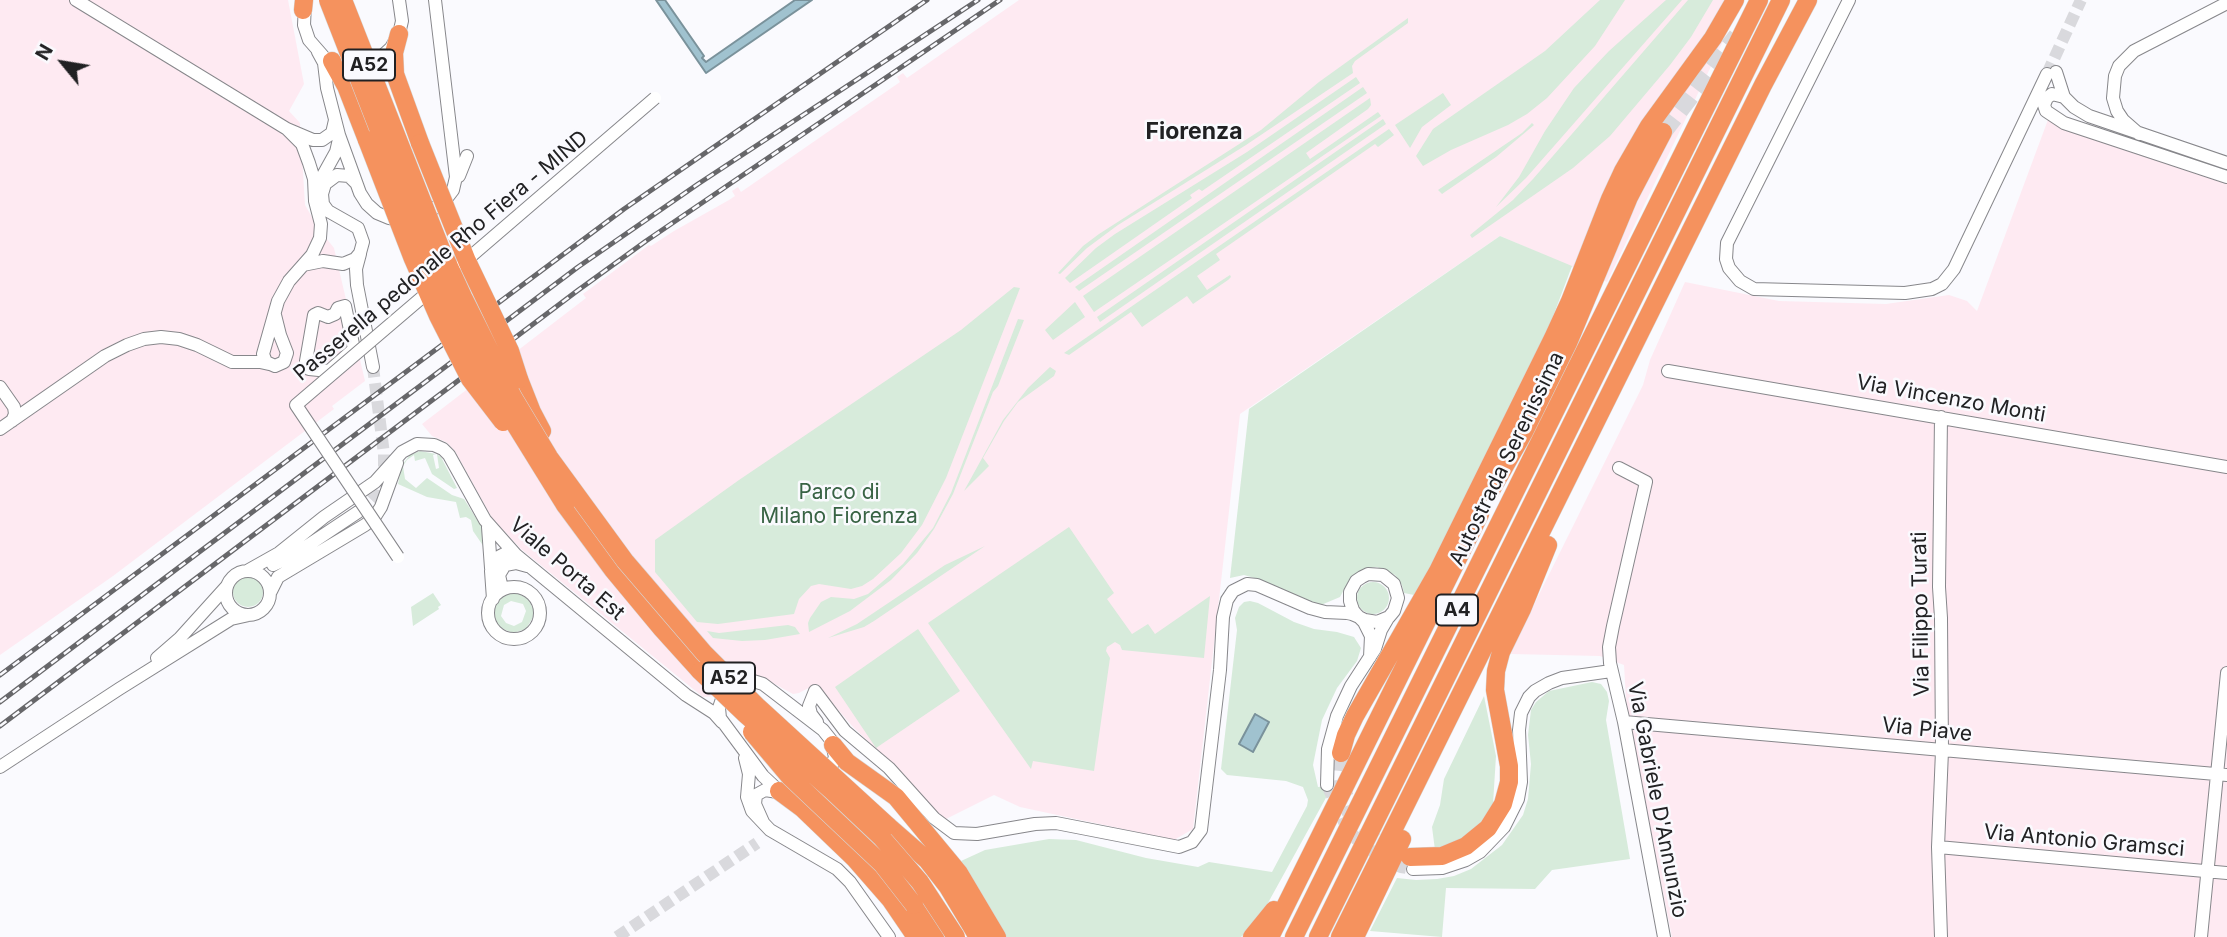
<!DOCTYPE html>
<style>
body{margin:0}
#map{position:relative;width:2227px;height:937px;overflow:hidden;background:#fafafe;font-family:Inter,sans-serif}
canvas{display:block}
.north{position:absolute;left:28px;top:28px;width:70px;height:70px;-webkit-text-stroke:5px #fafafe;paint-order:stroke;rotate:300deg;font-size:19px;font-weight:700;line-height:28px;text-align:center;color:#212123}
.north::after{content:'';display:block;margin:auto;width:24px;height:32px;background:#212123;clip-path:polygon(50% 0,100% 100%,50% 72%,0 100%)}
</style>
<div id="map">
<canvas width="2227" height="937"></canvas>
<div class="north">N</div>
</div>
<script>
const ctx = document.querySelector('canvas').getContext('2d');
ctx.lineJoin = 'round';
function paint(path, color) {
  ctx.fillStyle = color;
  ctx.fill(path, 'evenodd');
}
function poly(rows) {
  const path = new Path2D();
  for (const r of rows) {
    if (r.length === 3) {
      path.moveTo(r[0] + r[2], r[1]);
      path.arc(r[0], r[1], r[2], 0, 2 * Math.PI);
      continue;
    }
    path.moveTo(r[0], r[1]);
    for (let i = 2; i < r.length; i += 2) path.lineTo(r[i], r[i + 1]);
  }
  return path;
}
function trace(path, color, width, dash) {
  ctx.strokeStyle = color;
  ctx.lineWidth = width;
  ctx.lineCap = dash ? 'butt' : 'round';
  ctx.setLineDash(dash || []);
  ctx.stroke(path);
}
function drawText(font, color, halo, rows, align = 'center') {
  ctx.font = font + ' Inter,sans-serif';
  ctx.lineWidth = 5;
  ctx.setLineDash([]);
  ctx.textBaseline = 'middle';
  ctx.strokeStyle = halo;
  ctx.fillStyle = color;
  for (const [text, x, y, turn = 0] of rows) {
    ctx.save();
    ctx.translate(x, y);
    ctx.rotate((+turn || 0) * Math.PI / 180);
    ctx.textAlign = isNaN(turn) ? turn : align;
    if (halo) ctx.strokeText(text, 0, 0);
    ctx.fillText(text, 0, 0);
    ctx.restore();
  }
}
const industrial = poly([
 [0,0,288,0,304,84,289,111,300,123,305,205,319,229,334,248,365,381,332,406,334,409,113,576,0,655],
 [1019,0,1743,0,1607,282,1500,236,1240,414,1193,829,1174,840,1020,807,994,795,942,821,887,759,853,727,816,684,799,693,793,694,760,676,744,675,716,696,703,697,521,549,492,518,455,451,446,442,432,436,422,424,586,298,583,294,649,245,651,246,674,231,729,200,735,196,732,191,738,187,741,192,900,82,897,77,903,73,907,78],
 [2049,117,2227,181,2227,937,1672,937,1627,714,1624,665,1600,656,1511,654,1514,645,1643,385,1650,360,1685,282,1779,301,1886,304,1949,295,1967,301,1977,311]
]);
const green = poly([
 [1600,0,1625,0,1595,46,1547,98,1527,114,1508,125,1451,150,1423,166,1416,156,1433,129,1545,51],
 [1666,0,1682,0,1526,178,1496,207,1519,177,1545,131,1574,88,1609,51],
 [1688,0,1713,0,1691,37,1670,65,1610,136,1573,168,1472,238,1470,235,1513,200,1533,179],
 [1408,18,1408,23,1355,61,1352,66,1353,73,1246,145,1118,225,1087,248,1060,274,1058,273,1083,246,1099,234,1261,130,1319,82],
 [1356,77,1360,83,1202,191,1199,189,1190,195,1192,198,1070,283,1065,278,1096,248,1115,234,1247,152],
 [1363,87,1367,93,1079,291,1075,287],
 [1443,93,1451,105,1422,127,1410,148,1395,125],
 [1370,98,1371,105,1368,109,1306,153,1310,159,1378,112,1381,116,1094,312,1083,296],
 [1383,119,1386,124,1100,322,1097,317],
 [1532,123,1534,125,1496,157,1442,194,1438,190,1522,133],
 [1389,129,1394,135,1378,147,1375,144,1216,254,1220,260,1197,276,1207,290,1230,275,1231,277,1228,280,1193,304,1187,296,1142,327,1131,312,1069,355,1064,353],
 [1500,236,1572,266,1546,335,1419,596,1404,593,1402,585,1395,575,1377,567,1364,569,1357,573,1349,580,1340,597,1321,605,1315,605,1258,579,1244,575,1230,578,1249,409],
 [1014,287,1020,288,946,478,922,525,901,553,873,579,862,586,851,589,819,584,811,586,799,599,794,614,718,624,697,622,655,572,655,540,739,480,961,330],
 [1075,302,1085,317,1053,340,1045,330],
 [1018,319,1024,320,998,386,993,392,953,494,934,529,917,553,891,580,850,611,809,632,808,623,810,618,821,602,831,597,854,599,868,594,903,564,933,528,951,493],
 [1050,367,1056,371,1054,376,1018,402,1004,421,983,458,989,466,964,491,1003,420,1028,388],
 [420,451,436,454,433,455,436,469,439,468,437,454,441,457,457,488,454,489,432,474,425,458,415,461,414,455,407,460,403,466,405,479,416,488,427,478,452,495,464,499,483,529,487,574,485,575,484,547,473,531,471,520,466,517,460,518,456,502,427,497,398,484,402,465,410,455],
 [1069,527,1114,593,1107,599,1132,634,1148,624,1155,634,1210,596,1204,658,1122,650,1120,645,1115,642,1107,647,1106,651,1110,658,1094,771,1033,761,1031,769,928,623],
 [985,546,874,621,864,627,828,638,857,624,945,565],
 [248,592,15],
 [1373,598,16],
 [433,593,441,605,438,607,439,609,413,626,411,607],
 [513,593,519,594,528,599,534,610,533,617,526,629,513,633,501,628,496,623,494,611,496,605,503,596],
 [511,601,523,604,526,611,522,622,514,626,506,623,501,616,504,605],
 [1250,601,1258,603,1294,622,1314,629,1337,632,1354,637,1361,648,1357,661,1337,688,1322,720,1313,765,1318,787,1333,785,1258,921,1241,937,1003,937,961,861,985,850,1049,839,1076,840,1146,858,1198,867,1209,862,1272,872,1307,806,1308,800,1303,787,1286,781,1227,775,1221,769,1237,630,1235,618,1239,607,1244,602],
 [788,625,795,627,800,634,765,640,742,641,713,638,707,631,719,633],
 [918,629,960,691,876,748,835,687],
 [1592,682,1601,684,1607,692,1609,701,1606,720,1630,859,1552,870,1535,889,1446,888,1442,937,1370,931,1397,878,1416,880,1437,879,1454,876,1471,869,1502,845,1523,815,1528,799,1531,764,1528,735,1531,710,1536,702,1549,691],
 [1484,696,1496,756,1493,804,1472,835,1435,850,1432,827,1440,805,1444,779]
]);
const water = poly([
 [656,0,665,0,704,56,702,58,706,62,795,0,812,0,706,73,656,0],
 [1255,714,1269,722,1253,752,1239,744,1255,714]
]);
const minorTunnel = poly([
 [2047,74,2081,0],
 [358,512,377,492,384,468,384,454,373,367],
 [1327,785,1344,822,1356,839,1381,858,1401,867,1413,869],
 [617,937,757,843]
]);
const highwayTunnel = poly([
 [1663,132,1737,36],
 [1341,753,1339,773,1340,784,1349,809,1357,823,1374,840,1398,854]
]);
const minor = poly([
 [76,0,287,129,313,140,322,140,332,133,335,120],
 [1849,0,1727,243,1726,259,1729,268,1740,281,1754,289,1905,293,1932,289,1942,284,1954,269,2047,74],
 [305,4,304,25,309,40,323,56],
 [318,52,324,63,327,88,339,135,360,193,367,204,377,213,389,218,403,220],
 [360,65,379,59,391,48,399,34,402,21,399,0],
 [2056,72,2064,97,2074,107,2089,116,2227,163],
 [2064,97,2052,94,2047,98,2044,105,2046,111,2064,123,2227,177],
 [2139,134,2123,120,2117,111,2113,98,2115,76,2119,66,2134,51,2227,3],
 [459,176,467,156],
 [316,188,336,152,339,139],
 [421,216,443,203,453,190,456,177,435,0],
 [360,254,356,269,357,285,373,367],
 [303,265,323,261,343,264,355,259,360,253,363,242,358,228,328,211,323,204,322,194,325,184,337,175,349,176,356,183],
 [345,306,354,349,329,371,309,369,310,362,306,361,314,315,318,313,328,317,335,314,338,308,345,306],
 [275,315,280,335,287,353,284,362,275,366,266,362,263,354,278,301,289,281,312,255,320,238,321,224,315,201,314,179,309,163,302,144,287,129],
 [1668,371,2227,467],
 [0,387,14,407,15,414,12,421],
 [1941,417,1939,587,1941,618,1942,751,1938,847,1941,937],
 [0,429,105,356,127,345,144,339,161,337,179,339,197,345,232,362,260,362,269,364],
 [1619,468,1646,482,1613,626,1609,647,1610,663,1624,722,1664,937],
 [488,527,491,568],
 [273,565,292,556,358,512],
 [248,593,22],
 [247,571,279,553,324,517,375,482,402,452,417,444,434,445,443,449,449,455,485,520,516,555,686,695,714,713,722,722],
 [501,584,499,575,505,565,516,563,527,566],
 [514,613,26],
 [271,591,278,577,365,525,374,518,381,507,397,463],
 [493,599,491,571,495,561,500,556,506,553,516,555],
 [157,658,180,638,227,586],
 [815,691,845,731,889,768,934,818,954,833,977,834,1035,824,1056,823,1179,847,1192,842,1201,830,1220,670,1223,617,1227,600,1233,591,1247,584,1257,585,1310,608,1325,612,1347,613,1352,614,1359,617,1365,620,1377,622,1389,617,1394,611,1398,598,1394,584,1383,575,1368,574,1362,577,1356,581,1350,592,1350,601,1353,610,1356,614,1364,622,1371,636,1370,657],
 [815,691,809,706,811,714,817,722],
 [1624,722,2227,775],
 [745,758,749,774,747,797,752,811,770,830,837,869,850,882,889,937],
 [0,767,119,689,231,619,249,615],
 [1327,785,1328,749,1337,716,1351,686,1375,649,1381,630,1388,618],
 [779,791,763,776,720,718,719,708,722,699,728,691,739,682,750,680,763,684,823,730,831,740,835,757,827,778],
 [763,822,755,804,756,795,765,790,784,793],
 [1938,847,2227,873],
 [1413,869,1442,868,1466,860,1480,852,1504,827,1518,799,1521,782,1519,730,1521,713,1529,697,1535,691,1549,683,1562,678,1611,671],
 [2201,937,2227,673]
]);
const highway = poly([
 [303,10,304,0],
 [399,34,394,53,395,74,420,143],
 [332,61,346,86,367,140],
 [519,379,532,412,542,431],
 [1490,492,1524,432,1568,343,1629,197,1663,132],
 [565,505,613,570,662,629,700,671],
 [833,745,847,762,896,797,959,873,997,937],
 [1341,753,1346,735,1355,716,1438,571,1553,338,1570,301,1610,199,1623,171,1649,126,1713,38,1735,0],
 [779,791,802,808,855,859,890,899,916,937],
 [888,826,927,860,948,887,978,937],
 [1410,857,1442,856,1466,846,1488,828,1503,804,1509,782,1509,766,1495,690,1496,671,1501,652,1522,609,1548,545],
 [914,905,935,937],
 [1252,937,1274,910],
 [1270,937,1480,514],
 [1294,937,1759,0],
 [1318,937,1781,0],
 [1340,937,1763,85,1808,0],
 [1355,937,1402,839]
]);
const rail = poly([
 [0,675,624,209,927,0],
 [0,702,578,267,698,184,978,0],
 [0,726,577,291,646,241,1000,0]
]);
const minorBridge = poly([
 [463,263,655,98],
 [398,557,296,405,433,288]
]);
const highwayBridge = poly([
 [328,0,407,202,448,299,503,405,565,505],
 [343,0,441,249,463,297,513,397,549,457,625,561,704,653,758,707,888,826],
 [367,140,413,259,438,316,470,379,503,422],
 [420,143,467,261,510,351,519,379],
 [700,671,745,714,831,790,882,838,920,882,956,937],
 [752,732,790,777,882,864,914,905]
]);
const shields = [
 [369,65,52],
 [1457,610,42],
 [729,678,52]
];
const shieldNames = [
 ["A52",369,65],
 ["A4",1457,610],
 ["A52",729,678]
];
const streetNames = [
 ["Passerella pedonale Rho Fiera - MIND",441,256,-40],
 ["Via Vincenzo Monti",1951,399,10],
 ["Autostrada Serenissima",1507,459,-64],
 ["Viale Porta Est",567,569,41],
 ["Via Filippo Turati",1921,614,-91],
 ["Via Piave",1927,730,6],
 ["Via Gabriele D'Annunzio",1657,800,79],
 ["Via Antonio Gramsci",2084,841,5]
];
const parkNames = [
 ["Parco di",839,493],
 ["Milano Fiorenza",839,517]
];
const neighbourhoodNames = [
 ["Fiorenza",1194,132]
];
paint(industrial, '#feeaf2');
paint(green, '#d7ebdb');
paint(water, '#a0c2cf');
trace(water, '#7a929b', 2);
trace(minorTunnel, '#d9d9dd', 12, [12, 6]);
trace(highwayTunnel, '#d9d9dd', 18, [18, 9]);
trace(minor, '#87878b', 14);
trace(highway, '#d7d7d7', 19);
trace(minor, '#fff', 12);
trace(highway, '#f5925e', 18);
trace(rail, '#67676a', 5);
trace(rail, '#fafafe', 2.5, [8]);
trace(minorBridge, '#87878b', 14, []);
trace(highwayBridge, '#d7d7d7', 19, []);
trace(minorBridge, '#fff', 12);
trace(highwayBridge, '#f5925e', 18);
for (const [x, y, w] of shields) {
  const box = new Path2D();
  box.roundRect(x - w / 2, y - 15.5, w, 31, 5);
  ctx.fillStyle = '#fafafe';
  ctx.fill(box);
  trace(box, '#212123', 2);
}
drawText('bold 19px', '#212123', null, shieldNames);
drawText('21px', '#212123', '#fafafe', streetNames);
drawText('21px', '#386344', '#fafafe', parkNames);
drawText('bold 23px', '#212123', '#fafafe', neighbourhoodNames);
</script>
